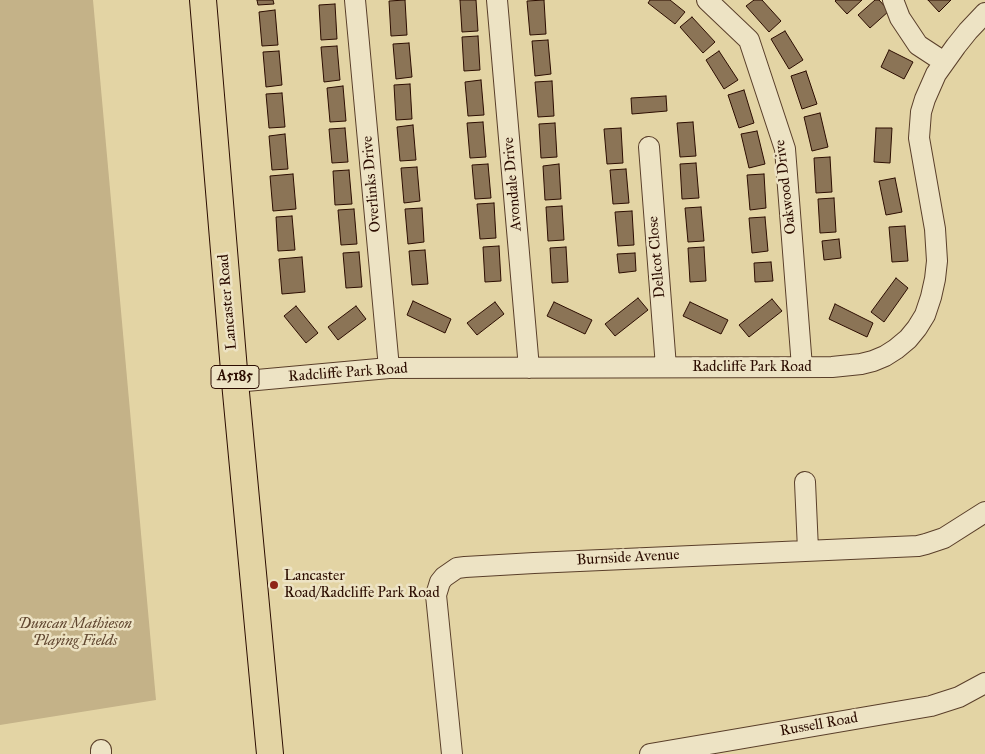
<!DOCTYPE html>
<style>
body{margin:0}
canvas{display:block;background:#e3d4a4}
</style>
<canvas width="985" height="754"></canvas>
<script>
const ctx = document.querySelector('canvas').getContext('2d');
ctx.lineJoin = 'round';
function paint(path, color) {
  ctx.fillStyle = color;
  ctx.fill(path, 'evenodd');
}
function poly(rows) {
  const path = new Path2D();
  for (const r of rows) {
    path.moveTo(r[0], r[1]);
    for (let i = 2; i < r.length; i += 2) path.lineTo(r[i], r[i + 1]);
  }
  return path;
}
function trace(path, color, width, dash) {
  ctx.strokeStyle = color;
  ctx.lineWidth = width;
  ctx.lineCap = dash ? 'butt' : 'round';
  ctx.setLineDash(dash || []);
  ctx.stroke(path);
}
function drawText(font, color, halo, rows, align = 'center') {
  ctx.font = font + ' "IM FELL Great Primer",serif';
  ctx.lineWidth = 5;
  ctx.setLineDash([]);
  ctx.textBaseline = 'middle';
  ctx.strokeStyle = halo;
  ctx.fillStyle = color;
  for (const [text, x, y, turn = 0] of rows) {
    ctx.save();
    ctx.translate(x, y);
    ctx.rotate((+turn || 0) * Math.PI / 180);
    ctx.textAlign = isNaN(turn) ? turn : align;
    if (halo) ctx.strokeText(text, 0, 0);
    ctx.fillText(text, 0, 0);
    ctx.restore();
  }
}
const green = poly([
 [0,0,93,0,156,700,0,725]
]);
const building = poly([
 [257,0,273,0,274,4,258,5,257,0],
 [405,0,407,35,391,36,389,1,405,0],
 [460,0,476,0,478,31,462,32,460,0],
 [544,0,546,34,530,35,527,1,544,0],
 [650,0,670,0,685,12,675,24,648,3,650,0],
 [754,0,762,0,781,21,769,32,746,6,754,0],
 [836,0,862,0,847,14,835,1,836,0],
 [875,0,879,0,889,11,870,28,858,15,875,0],
 [928,0,951,0,939,12,928,0],
 [335,4,337,39,321,40,319,5,335,4],
 [275,10,278,45,262,46,259,12,275,10],
 [692,17,715,42,703,53,680,27,692,17],
 [785,31,803,60,789,69,771,39,785,31],
 [478,36,480,70,464,71,462,37,478,36],
 [548,40,551,74,535,76,532,41,548,40],
 [409,43,412,77,396,79,393,44,409,43],
 [337,46,340,80,324,82,321,47,337,46],
 [889,50,913,62,904,79,881,67,889,50],
 [279,51,282,85,266,87,263,52,279,51],
 [719,51,738,80,724,89,706,60,719,51],
 [806,71,817,104,802,109,791,76,806,71],
 [481,80,484,115,468,116,465,82,481,80],
 [552,81,554,116,538,117,535,82,552,81],
 [410,84,412,119,396,120,394,85,410,84],
 [343,86,346,121,330,122,327,88,343,86],
 [744,90,754,123,739,128,728,95,744,90],
 [282,93,285,127,269,128,266,94,282,93],
 [666,96,667,111,632,114,631,98,666,96],
 [820,113,828,147,812,151,804,117,820,113],
 [483,122,486,157,470,158,467,123,483,122],
 [693,122,696,156,680,157,677,123,693,122],
 [555,123,557,157,541,158,539,124,555,123],
 [413,125,416,160,400,161,397,127,413,125],
 [345,128,348,162,332,163,329,129,345,128],
 [621,128,623,163,607,164,604,129,621,128],
 [876,128,892,128,890,163,874,162,876,128],
 [757,131,765,164,749,168,741,134,757,131],
 [285,134,288,169,272,170,269,136,285,134],
 [830,157,832,192,816,193,814,158,830,157],
 [696,163,699,198,682,199,680,164,696,163],
 [488,164,491,198,475,199,472,165,488,164],
 [559,164,561,199,545,200,543,166,559,164],
 [417,167,420,201,404,203,401,168,417,167],
 [626,169,629,203,613,204,610,170,626,169],
 [349,170,352,204,335,205,333,171,349,170],
 [293,174,296,209,273,211,270,176,293,174],
 [764,174,766,208,750,210,747,175,764,174],
 [895,178,902,212,886,215,879,181,895,178],
 [834,198,836,232,820,233,818,199,834,198],
 [494,203,496,238,480,239,477,204,494,203],
 [562,206,564,240,548,241,546,207,562,206],
 [701,207,704,241,688,242,685,208,701,207],
 [422,208,424,242,408,244,405,209,422,208],
 [354,209,357,244,341,245,338,210,354,209],
 [632,211,634,245,618,246,615,212,632,211],
 [292,216,295,250,278,251,276,217,292,216],
 [765,217,768,251,752,253,749,218,765,217],
 [905,226,908,261,892,262,889,227,905,226],
 [839,239,841,258,824,260,822,241,839,239],
 [499,246,501,281,485,282,483,247,499,246],
 [566,247,568,282,552,283,550,248,566,247],
 [704,247,706,281,690,282,688,248,704,247],
 [425,250,428,284,412,285,409,251,425,250],
 [359,252,362,287,346,288,343,253,359,252],
 [635,253,636,271,619,273,617,254,635,253],
 [302,257,305,292,282,294,279,259,302,257],
 [771,262,773,281,755,282,754,263,771,262],
 [896,278,908,288,884,322,871,312,896,278],
 [638,298,648,310,615,336,605,324,638,298],
 [772,299,782,311,749,337,739,325,772,299],
 [413,301,451,319,445,333,407,315,413,301],
 [495,302,504,314,477,335,467,323,495,302],
 [554,302,592,320,585,334,547,316,554,302],
 [690,302,728,320,721,334,683,316,690,302],
 [835,304,873,323,867,337,829,319,835,304],
 [296,306,318,333,306,343,284,316,296,306],
 [356,306,366,319,338,340,328,327,356,306]
]);
const minor = poly([
 [355,0,389,368],
 [497,0,529,368],
 [707,0,749,40,785,149,802,367],
 [893,0,900,18,918,45,944,62],
 [649,147,666,367],
 [235,382,389,368,832,367,861,364,873,361,885,356,896,349,908,339,917,328,925,315,931,297,935,279,937,261,935,229,919,138,921,112,925,99,936,74,956,46,968,31,985,13],
 [805,482,808,550],
 [101,750,101,754],
 [452,754,436,595,440,582,444,577,457,568,465,567,534,563,918,546,926,544,944,538,985,512],
 [650,754,931,706,959,697,985,683]
]);
const major = poly([
 [203,0,235,382,270,754]
]);
const markers = [
 [274,585,5,"#8f2418"]
];
const shields = [
 [235,377,48]
];
const shieldNames = [
 ["A5185",235,377]
];
const streetNames = [
 ["Overlinks Drive",372,184,-95],
 ["Avondale Drive",513,184,-95],
 ["Oakwood Drive",786,187,-97],
 ["Dellcot Close",657,257,-95],
 ["Lancaster Road",228,302,-95],
 ["Radcliffe Park Road",752,367],
 ["Radcliffe Park Road",348,373,-4],
 ["Burnside Avenue",628,558,-3],
 ["Russell Road",819,725,-10]
];
const poiNames = [
 ["Lancaster",284,576],
 ["Road/Radcliffe Park Road",284,593]
];
const parkNames = [
 ["Duncan Mathieson",75,624],
 ["Playing Fields",75,641]
];
paint(green, '#c4b288');
paint(building, '#8b7456');
trace(building, '#2c0d01', 1);
trace(minor, '#5a3f2a', 22);
trace(major, '#2c0d01', 28);
trace(minor, '#ede3c4', 20);
trace(major, '#e3d4a4', 26);
for (const [x, y, r, color] of markers) {
  const dot = new Path2D();
  dot.arc(x, y, r, 0, 2 * Math.PI);
  ctx.fillStyle = color;
  ctx.fill(dot);
  trace(dot, '#ede3c4', 2);
}
for (const [x, y, w] of shields) {
  const box = new Path2D();
  box.roundRect(x - w / 2, y - 11.5, w, 23, 4);
  ctx.fillStyle = '#ede3c4';
  ctx.fill(box);
  trace(box, '#2c0d01', 1);
}
drawText('bold 14px', '#2c0d01', null, shieldNames);
drawText('15px', '#2c0d01', '#ede3c4', streetNames);
drawText('15px', '#2c0d01', '#ede3c4', poiNames, 'left');
drawText('italic 15px', '#614730', '#ede3c4', parkNames);
</script>
